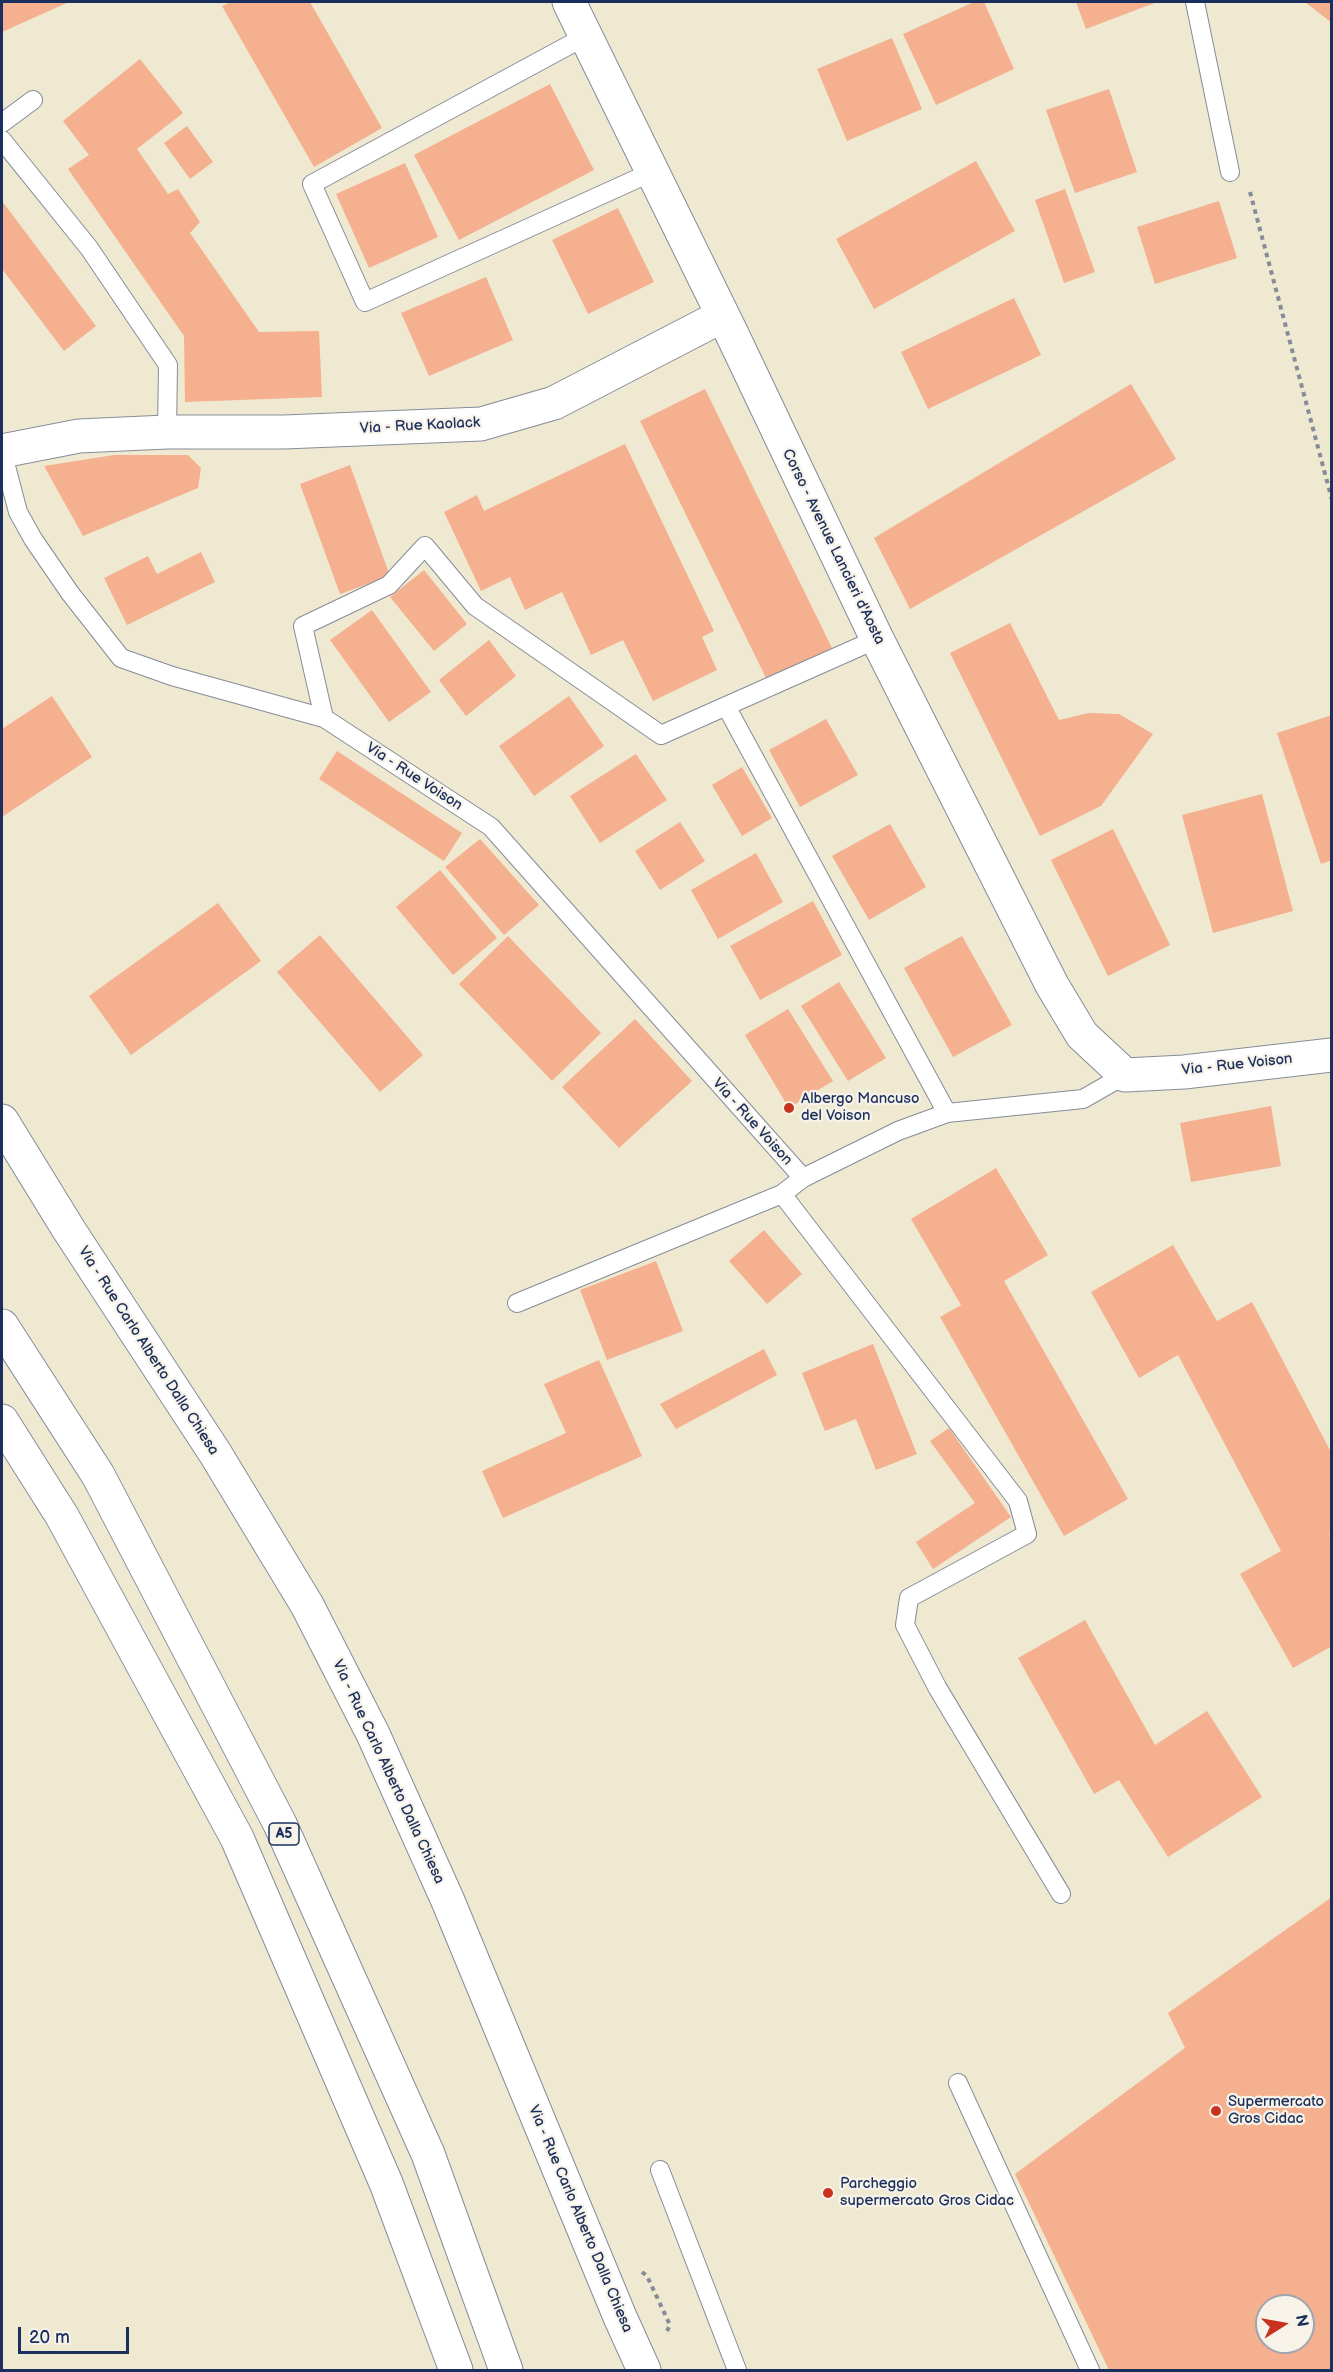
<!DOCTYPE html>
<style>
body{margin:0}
#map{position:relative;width:1333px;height:2372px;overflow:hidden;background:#efe9d2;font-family:"Balsamiq Sans",sans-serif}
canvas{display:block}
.frame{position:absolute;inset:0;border:3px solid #1b2f5e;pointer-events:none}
.north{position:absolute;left:1255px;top:2294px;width:60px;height:60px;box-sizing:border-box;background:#f7f3e8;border:2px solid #9fa5b1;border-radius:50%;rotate:79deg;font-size:16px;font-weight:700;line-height:24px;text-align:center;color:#1b2f5e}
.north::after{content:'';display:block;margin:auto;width:21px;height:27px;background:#c8321e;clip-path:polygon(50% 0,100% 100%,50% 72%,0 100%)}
.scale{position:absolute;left:18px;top:2327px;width:111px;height:27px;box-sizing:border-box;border:3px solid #1b2f5e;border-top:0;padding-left:8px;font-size:18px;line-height:21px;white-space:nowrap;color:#1b2f5e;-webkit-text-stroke:4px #f7f3e8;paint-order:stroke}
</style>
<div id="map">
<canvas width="1333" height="2372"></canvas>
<div class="frame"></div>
<div class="north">N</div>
<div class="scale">20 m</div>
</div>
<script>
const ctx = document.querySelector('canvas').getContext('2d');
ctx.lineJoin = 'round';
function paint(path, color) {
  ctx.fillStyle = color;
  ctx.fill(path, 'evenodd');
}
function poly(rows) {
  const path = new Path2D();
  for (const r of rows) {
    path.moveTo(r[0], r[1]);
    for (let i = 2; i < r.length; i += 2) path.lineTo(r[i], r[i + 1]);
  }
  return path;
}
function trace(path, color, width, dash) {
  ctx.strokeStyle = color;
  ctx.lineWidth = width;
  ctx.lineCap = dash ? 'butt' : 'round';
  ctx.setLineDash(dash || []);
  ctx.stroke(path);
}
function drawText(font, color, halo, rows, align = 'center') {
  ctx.font = font + ' "Balsamiq Sans",sans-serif';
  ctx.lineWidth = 4.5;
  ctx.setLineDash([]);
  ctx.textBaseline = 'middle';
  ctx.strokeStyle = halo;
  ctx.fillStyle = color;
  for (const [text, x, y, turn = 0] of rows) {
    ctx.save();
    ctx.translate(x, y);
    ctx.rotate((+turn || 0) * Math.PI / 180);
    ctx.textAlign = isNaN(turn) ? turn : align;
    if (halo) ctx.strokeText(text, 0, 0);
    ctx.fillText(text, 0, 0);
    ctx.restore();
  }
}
const building = poly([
 [2,2,69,2,2,32],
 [231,2,310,2,382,128,314,167,222,6],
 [974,2,984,2,1014,69,936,105,903,34],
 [1076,2,1157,2,1086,29],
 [1305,2,1332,2,1332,23],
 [892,38,922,109,847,141,817,69],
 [140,59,183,113,137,149,168,194,178,189,200,222,190,233,259,332,319,331,322,397,185,402,184,336,68,169,89,155,63,121],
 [550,84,594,170,459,240,414,155],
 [1109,89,1137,172,1075,193,1046,110],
 [187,126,213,162,190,179,164,143],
 [976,161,1015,231,874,309,836,239],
 [405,163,438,237,369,268,336,194],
 [1065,189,1095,272,1064,283,1035,200],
 [2,201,96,326,64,351,2,269],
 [1219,201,1237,258,1155,284,1137,227],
 [618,208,654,282,588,314,552,240],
 [486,277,513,340,429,376,401,313],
 [1014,298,1041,355,928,409,901,352],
 [1131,384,1176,459,910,609,874,538],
 [705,389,832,648,767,680,640,421],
 [625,444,714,631,702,637,717,670,653,701,623,640,591,655,562,592,525,610,510,577,481,591,444,512,477,495,484,511],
 [114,455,188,455,201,468,198,488,83,536,44,466],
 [350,465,390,576,340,594,300,484],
 [201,552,215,582,127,625,104,578,148,556,157,574],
 [424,570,467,624,434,651,390,597],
 [372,610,431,692,389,722,330,640],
 [1010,623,1059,720,1089,713,1119,714,1153,734,1101,806,1040,836,950,653],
 [489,640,516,676,466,716,439,680],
 [52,696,92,757,2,817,2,729],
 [569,696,604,746,534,796,499,746],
 [1332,715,1332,860,1321,864,1277,733],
 [826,719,858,775,800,807,769,750],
 [337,751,462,833,444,861,319,779],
 [636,754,667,800,600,843,570,796],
 [742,767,772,818,742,836,712,785],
 [1262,794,1293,911,1213,933,1182,815],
 [680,822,705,861,660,890,635,851],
 [890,824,926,887,869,920,832,856],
 [1113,829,1170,945,1108,976,1051,860],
 [480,839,539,905,504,935,445,867],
 [756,853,783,902,718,939,691,890],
 [440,870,497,938,453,975,396,907],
 [813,901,842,955,760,1000,730,946],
 [218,903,261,961,131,1055,89,996],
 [320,935,423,1055,380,1092,277,972],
 [508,936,601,1033,552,1081,459,984],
 [962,936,1012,1025,953,1057,904,968],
 [839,982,886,1058,848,1081,801,1006],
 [788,1009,833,1081,789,1108,745,1035],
 [635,1019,692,1081,619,1148,562,1087],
 [1271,1106,1281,1166,1191,1182,1180,1123],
 [996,1168,1048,1255,1004,1281,1128,1499,1064,1536,940,1317,961,1305,911,1219],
 [764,1230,802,1274,767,1304,729,1261],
 [1173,1245,1217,1321,1252,1302,1332,1454,1332,1534,1329,1535,1332,1539,1332,1646,1293,1668,1240,1574,1281,1551,1178,1355,1139,1378,1091,1292],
 [656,1261,683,1331,607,1360,580,1290],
 [873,1344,917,1454,876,1470,856,1419,825,1431,802,1373],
 [764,1349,777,1375,676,1429,660,1404],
 [599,1360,642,1456,503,1518,482,1471,566,1433,544,1384],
 [949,1428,1011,1517,933,1569,916,1542,975,1503,930,1441],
 [1085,1620,1155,1745,1207,1711,1262,1797,1168,1857,1119,1780,1094,1794,1018,1658],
 [1332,1897,1332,2370,1109,2370,1015,2174,1185,2048,1168,2013],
 [1267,2306,1303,2306,1303,2342,1267,2342]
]);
const path = poly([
 [1250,192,1332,500],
 [642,2272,647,2276,670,2325,667,2331]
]);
const lane = poly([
 [1195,2,1230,172],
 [586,36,312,184,365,302,652,172],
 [2,123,33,100],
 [2,140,89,248,168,365,167,432],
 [2,451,18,512,33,539,70,593,121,658,172,676,324,718,491,827,803,1178],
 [726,706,947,1113],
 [324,718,303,626,389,585,425,546,475,606,661,735,877,639],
 [782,1194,1018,1501,1027,1534,909,1598,905,1625,937,1687,1061,1894],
 [517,1303,782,1194,803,1178,898,1131,947,1113,1083,1099,1125,1075],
 [958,2083,1090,2370],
 [660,2170,737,2370]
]);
const street = poly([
 [569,2,731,332,877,639,1052,985,1082,1035,1125,1075,1184,1072,1332,1055],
 [2,451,79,436,167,432,284,432,481,424,554,403,722,316],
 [2,1121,69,1230,215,1453,307,1605,373,1734,448,1901,620,2317,644,2370]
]);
const highway = poly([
 [2,1326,98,1475,280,1824,428,2154,506,2370],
 [2,1421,62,1516,237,1838,386,2183,456,2370]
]);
const markers = [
 [789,1108,6,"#c8321e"],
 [1216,2111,6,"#c8321e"],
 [828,2193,6,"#c8321e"]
];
const shields = [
 [284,1834,30]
];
const shieldNames = [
 ["A5",284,1834]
];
const streetNames = [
 ["Via - Rue Kaolack",420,426,-3],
 ["Corso - Avenue Lancieri d'Aosta",833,547,64],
 ["Via - Rue Voison",414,777,33],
 ["Via - Rue Voison",1237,1065,-6],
 ["Via - Rue Voison",752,1122,48],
 ["Via - Rue Carlo Alberto Dalla Chiesa",148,1351,57],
 ["Via - Rue Carlo Alberto Dalla Chiesa",388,1772,65],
 ["Via - Rue Carlo Alberto Dalla Chiesa",580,2219,67]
];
const poiNames = [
 ["Albergo Mancuso",801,1099],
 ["del Voison",801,1116],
 ["Supermercato",1228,2102],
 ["Gros Cidac",1228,2119],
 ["Parcheggio",840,2184],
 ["supermercato Gros Cidac",840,2201]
];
paint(building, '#f4b08f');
trace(lane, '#858c98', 20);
trace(street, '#858c98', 35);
trace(highway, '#858c98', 35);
trace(path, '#858c98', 4, [4.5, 4.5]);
trace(lane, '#fff', 18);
trace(street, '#fff', 33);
trace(highway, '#fff', 33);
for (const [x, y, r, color] of markers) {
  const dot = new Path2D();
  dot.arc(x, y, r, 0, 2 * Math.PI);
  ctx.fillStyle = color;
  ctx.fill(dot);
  trace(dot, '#f7f3e8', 2);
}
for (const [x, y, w] of shields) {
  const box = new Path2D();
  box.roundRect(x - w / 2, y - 11, w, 22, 4.5);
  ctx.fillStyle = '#f7f3e8';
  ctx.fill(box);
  trace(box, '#1b2f5e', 1.5);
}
drawText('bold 14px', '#1b2f5e', null, shieldNames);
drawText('15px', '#1b2f5e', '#f7f3e8', streetNames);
drawText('15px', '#1b2f5e', '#f7f3e8', poiNames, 'left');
</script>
